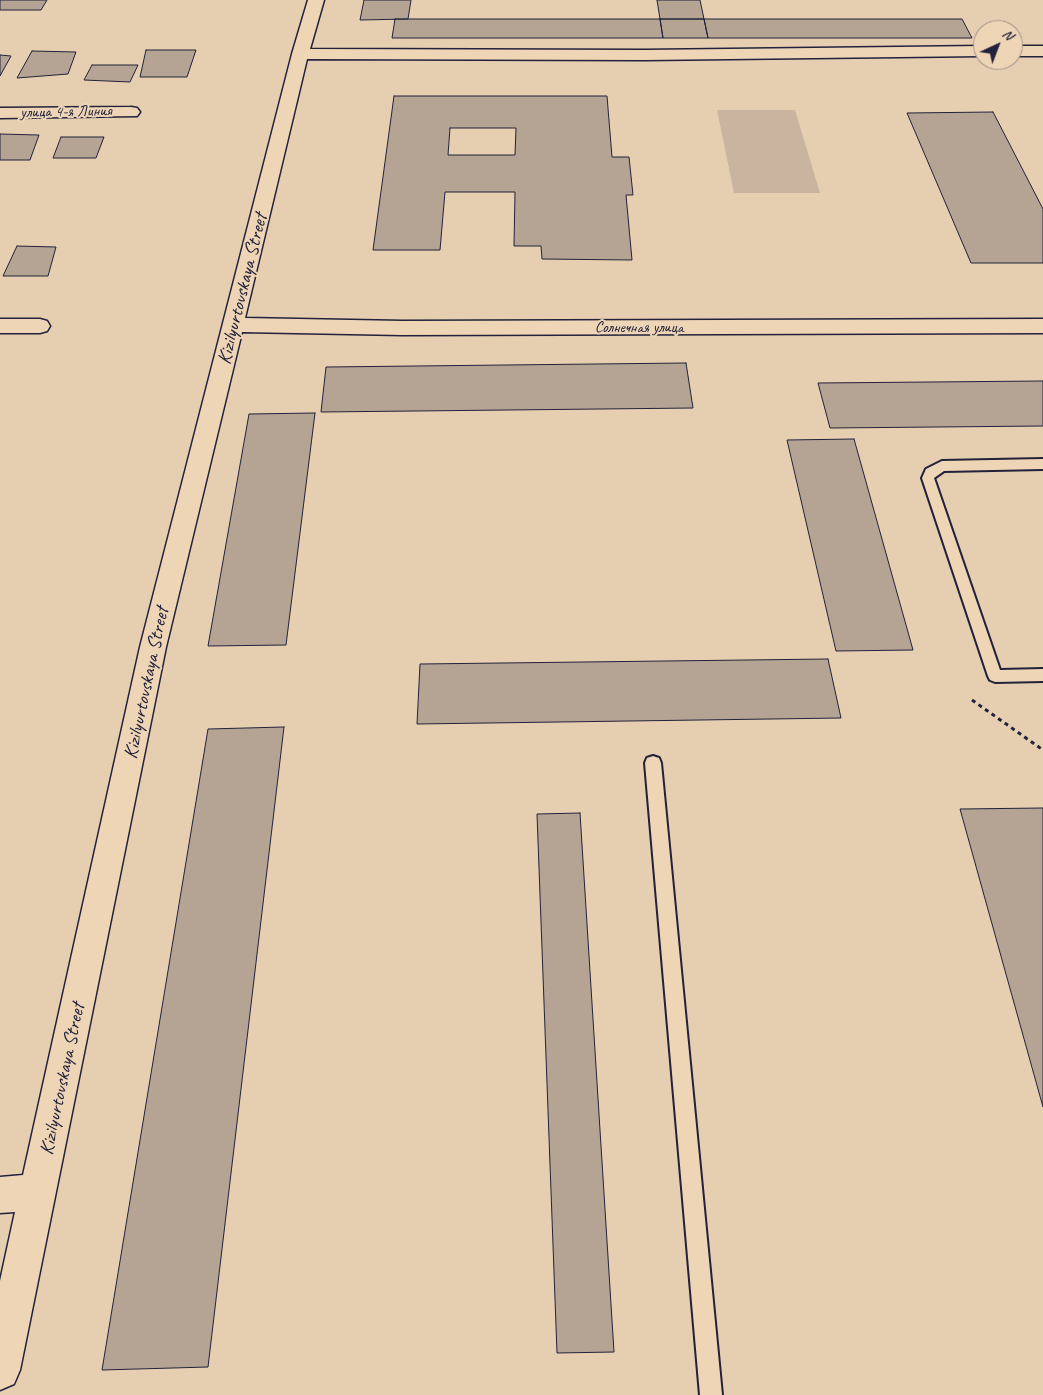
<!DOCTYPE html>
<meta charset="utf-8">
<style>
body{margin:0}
#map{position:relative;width:1043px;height:1395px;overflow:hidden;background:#e6ceb1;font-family:Caveat,sans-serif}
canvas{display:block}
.north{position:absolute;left:973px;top:20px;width:50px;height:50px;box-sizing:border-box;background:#eed5b6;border:1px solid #9c8d85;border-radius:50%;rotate:43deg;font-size:14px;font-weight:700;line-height:20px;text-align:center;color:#22223b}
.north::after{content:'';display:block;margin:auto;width:18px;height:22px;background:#22223b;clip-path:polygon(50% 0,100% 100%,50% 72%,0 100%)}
</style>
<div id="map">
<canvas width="1043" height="1395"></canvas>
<div class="north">N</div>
</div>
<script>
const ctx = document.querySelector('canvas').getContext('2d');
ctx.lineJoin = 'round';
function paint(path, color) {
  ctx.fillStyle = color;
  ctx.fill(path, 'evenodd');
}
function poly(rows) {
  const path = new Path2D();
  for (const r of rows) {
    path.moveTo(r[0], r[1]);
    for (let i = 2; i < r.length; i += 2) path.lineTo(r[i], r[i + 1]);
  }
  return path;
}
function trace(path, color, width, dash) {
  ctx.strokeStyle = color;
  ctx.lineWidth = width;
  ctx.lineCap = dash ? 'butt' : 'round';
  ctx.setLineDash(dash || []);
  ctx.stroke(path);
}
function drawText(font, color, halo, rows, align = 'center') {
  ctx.font = font + ' Caveat,sans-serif';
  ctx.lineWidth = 4;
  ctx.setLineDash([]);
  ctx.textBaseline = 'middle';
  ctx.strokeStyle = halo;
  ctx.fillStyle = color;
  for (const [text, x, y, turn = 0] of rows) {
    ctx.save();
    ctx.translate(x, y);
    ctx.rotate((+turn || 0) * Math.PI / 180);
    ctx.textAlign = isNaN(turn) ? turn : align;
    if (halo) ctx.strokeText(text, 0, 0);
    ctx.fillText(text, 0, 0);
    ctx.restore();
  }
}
const green = poly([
 [717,110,795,110,820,193,734,193]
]);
const building = poly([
 [0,0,47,0,41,10,0,10,0,0],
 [364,0,411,0,408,19,360,20,364,0],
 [657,0,700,0,704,19,660,19,657,0],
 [395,19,660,19,663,38,392,38,395,19],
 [660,19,704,19,708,38,663,38,660,19],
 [704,19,962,19,972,38,708,38,704,19],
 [146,50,196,50,187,77,140,77,146,50],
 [32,51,76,52,68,74,17,78,32,51],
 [0,55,11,56,0,76,0,55],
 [92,65,138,65,130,82,84,80,92,65],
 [394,96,607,96,612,157,629,157,633,195,626,195,632,260,542,259,541,246,514,246,515,192,445,192,440,250,373,250,394,96],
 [450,128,516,128,515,155,448,155,450,128],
 [993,112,1043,209,1043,263,971,263,907,113,993,112],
 [0,134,39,135,30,160,0,160,0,134],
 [61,137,104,137,96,158,53,158,61,137],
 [17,246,56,247,48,276,3,276,17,246],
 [686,363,693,408,321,412,326,367,686,363],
 [1043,381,1043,426,830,428,818,383,1043,381],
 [315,413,286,645,208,646,249,414,315,413],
 [854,439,913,650,836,651,787,440,854,439],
 [828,659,841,718,417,724,420,664,828,659],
 [284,727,208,1367,102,1370,208,729,284,727],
 [1043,808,1043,1107,960,809,1043,808],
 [580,813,614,1352,557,1353,537,814,580,813]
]);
const path = poly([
 [972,700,1043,750]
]);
const service = poly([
 [1043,459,1043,469,944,471,934,478,1000,670,1043,669,1043,681,995,682,990,680,988,676,922,478,926,469,942,461,1043,459],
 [653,756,659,758,661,763,722,1395,700,1395,645,763,647,758,653,756]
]);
const minor = poly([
 [308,0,324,0,310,49,645,50,983,46,983,56,645,60,307,59,245,318,403,321,1043,319,1043,333,403,335,242,332,166,647,20,1370,14,1384,0,1390,0,1281,15,1212,0,1213,0,1177,23,1175,140,647,292,54,308,0],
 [1013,46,1043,46,1043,56,1013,56,1013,46],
 [131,107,137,108,140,112,137,116,0,118,0,108,131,107],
 [0,319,40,319,47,321,50,326,47,331,40,333,0,333,0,319]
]);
const farStreetnames = [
 ["улица 4-я Линия",66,112,-1],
 ["Солнечная улица",639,328]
];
const streetNames = [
 ["Kizilyurtovskaya Street",243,289,-76],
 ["Kizilyurtovskaya Street",147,683,-78],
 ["Kizilyurtovskaya Street",63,1079,-78]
];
paint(green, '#c9b49f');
paint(building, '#b5a393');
trace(building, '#22223b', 1);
trace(service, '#22223b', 4);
trace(minor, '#22223b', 3);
trace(path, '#22223b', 3, [4, 4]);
paint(service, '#eed5b6');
paint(minor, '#eed5b6');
drawText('16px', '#22223b', '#eed5b6', farStreetnames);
drawText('20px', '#22223b', '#eed5b6', streetNames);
</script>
